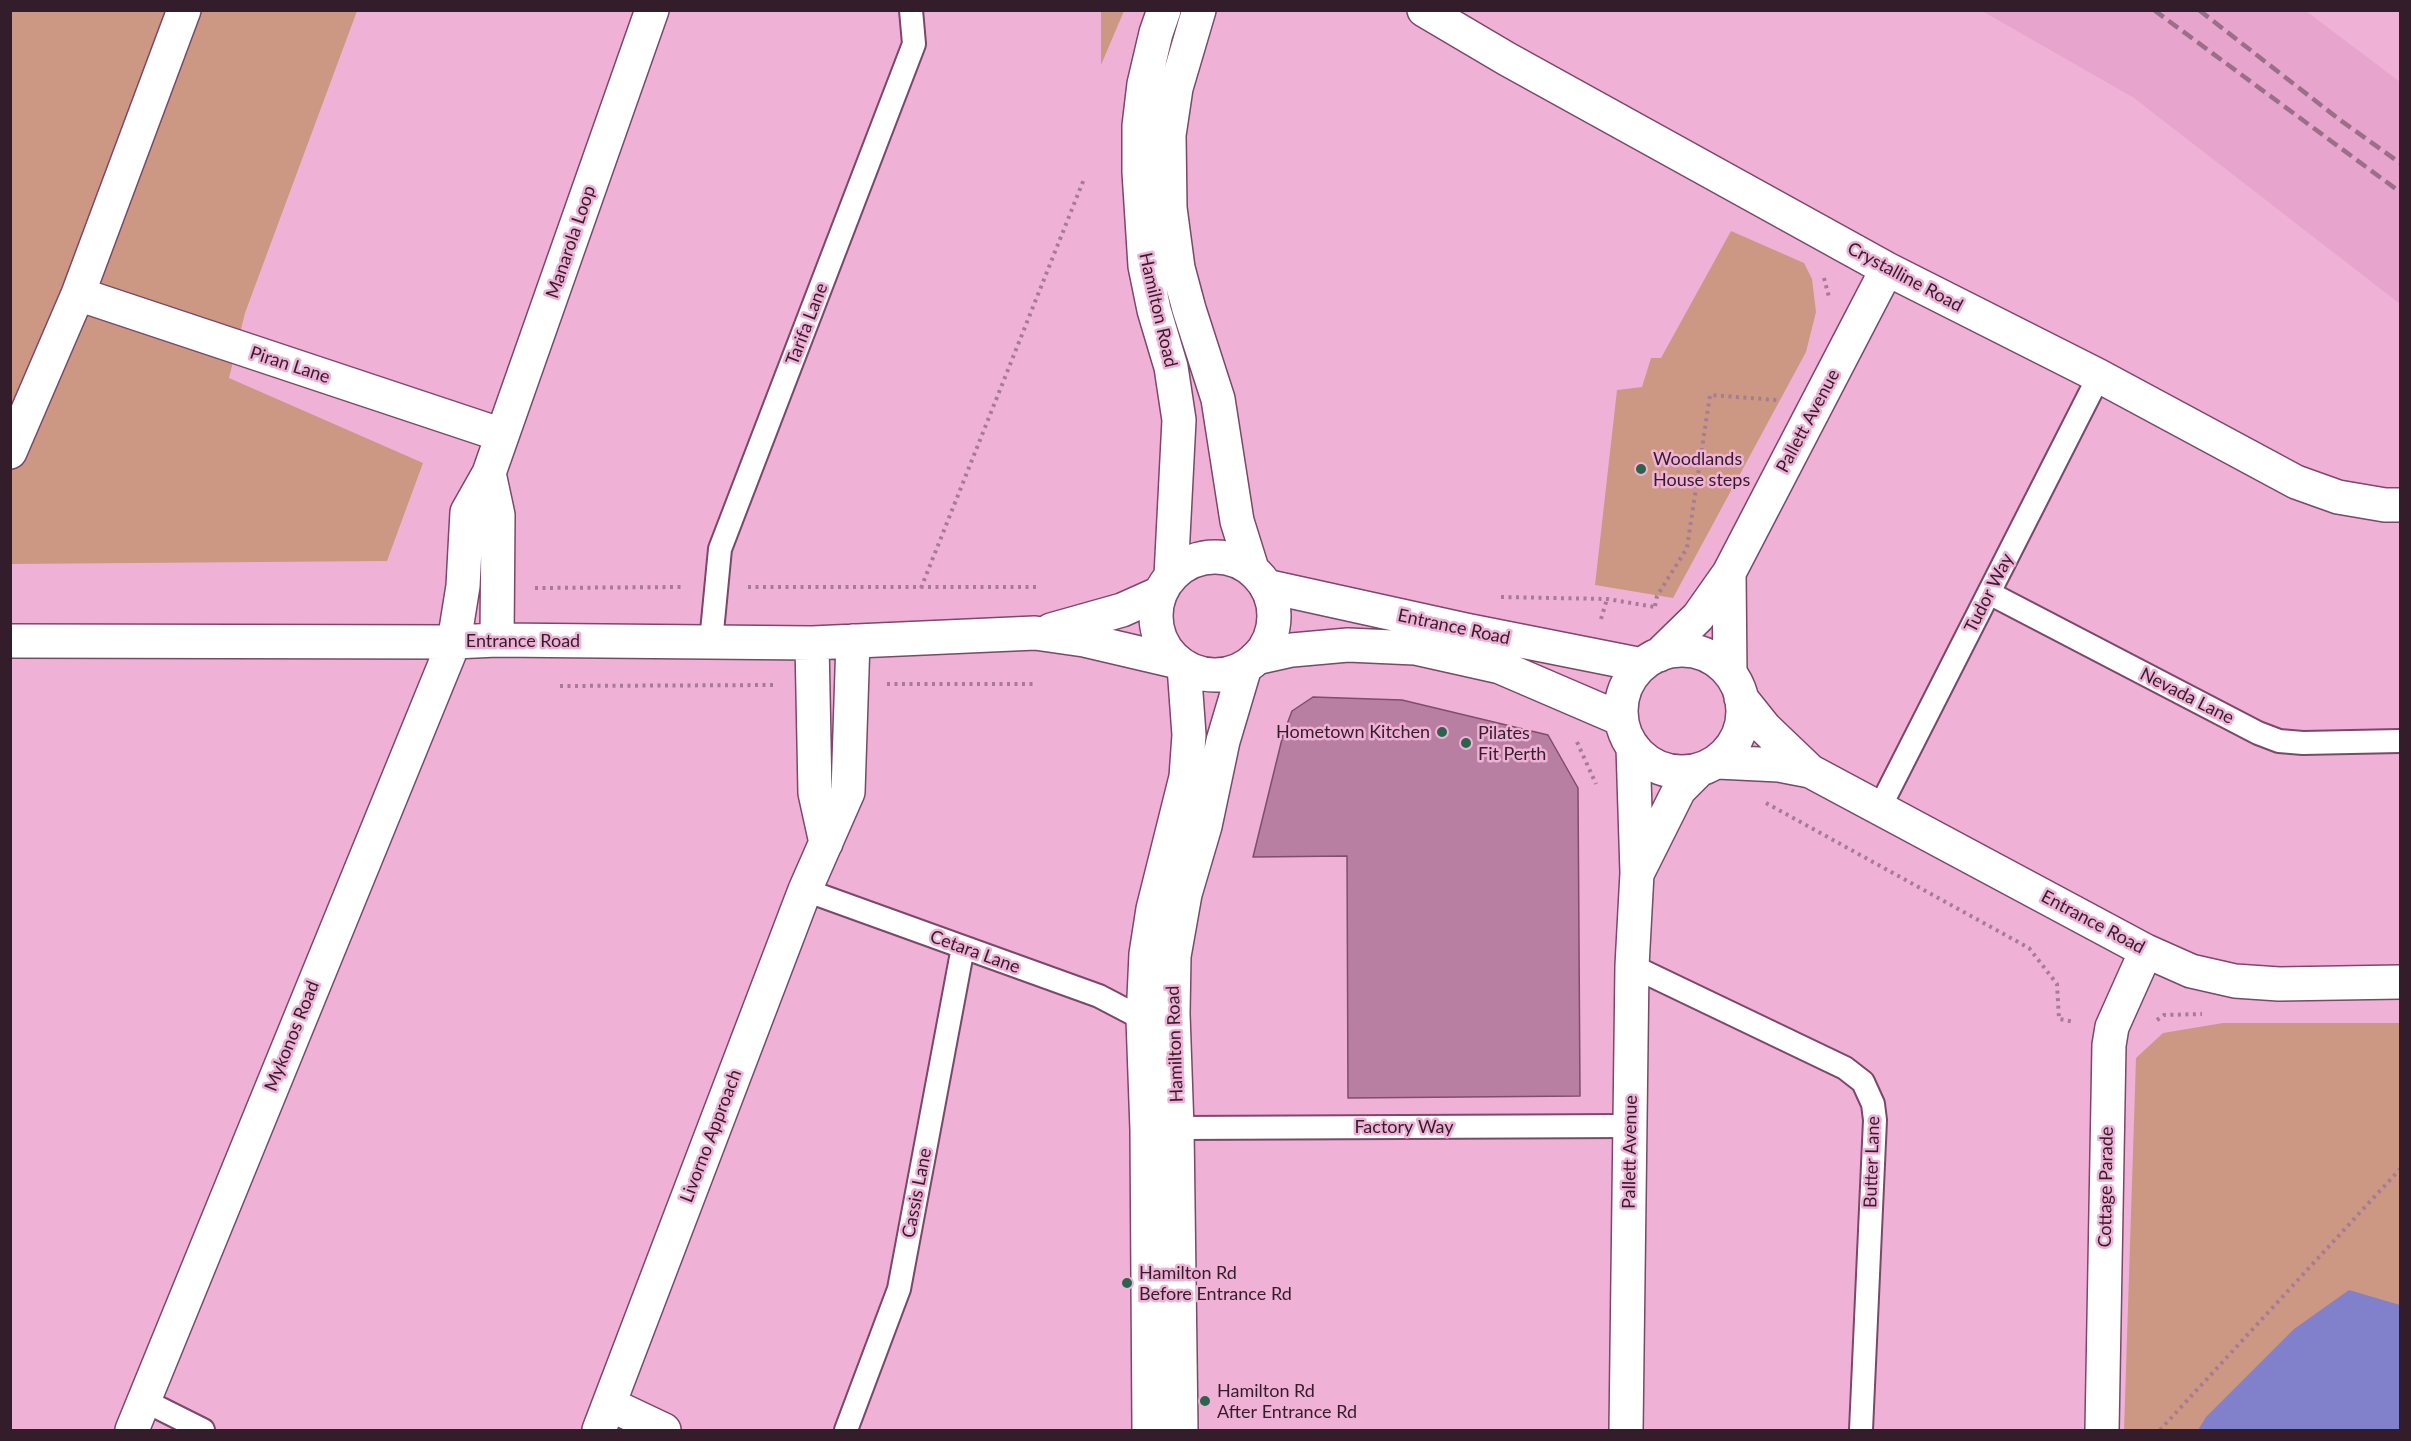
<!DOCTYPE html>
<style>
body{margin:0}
#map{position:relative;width:2411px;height:1441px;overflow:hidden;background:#efb2d6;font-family:Lato,sans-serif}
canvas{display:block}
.frame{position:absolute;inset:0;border:12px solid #341d2b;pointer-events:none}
</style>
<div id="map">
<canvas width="2411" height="1441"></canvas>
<div class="frame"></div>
</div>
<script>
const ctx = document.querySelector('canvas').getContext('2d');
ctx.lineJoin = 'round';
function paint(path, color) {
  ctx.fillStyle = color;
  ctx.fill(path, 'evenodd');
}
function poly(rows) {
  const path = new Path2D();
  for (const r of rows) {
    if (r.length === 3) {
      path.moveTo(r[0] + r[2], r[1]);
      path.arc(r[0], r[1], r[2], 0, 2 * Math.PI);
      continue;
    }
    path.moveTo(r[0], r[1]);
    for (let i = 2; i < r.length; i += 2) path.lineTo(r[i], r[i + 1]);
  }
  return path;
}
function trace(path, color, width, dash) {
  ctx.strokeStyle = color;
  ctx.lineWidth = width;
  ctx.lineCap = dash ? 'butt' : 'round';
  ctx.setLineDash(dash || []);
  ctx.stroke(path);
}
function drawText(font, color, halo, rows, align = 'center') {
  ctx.font = font + ' Lato,sans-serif';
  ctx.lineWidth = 5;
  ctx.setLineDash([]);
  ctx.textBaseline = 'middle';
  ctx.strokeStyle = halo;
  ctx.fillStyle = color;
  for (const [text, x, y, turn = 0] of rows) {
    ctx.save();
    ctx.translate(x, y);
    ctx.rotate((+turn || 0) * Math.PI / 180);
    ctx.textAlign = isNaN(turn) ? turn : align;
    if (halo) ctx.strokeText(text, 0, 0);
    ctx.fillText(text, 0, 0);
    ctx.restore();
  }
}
const built = poly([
 [1982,11,2306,11,2400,82,2400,304,2134,98]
]);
const green = poly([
 [10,11,357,11,245,313,229,378,423,463,387,561,11,564],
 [1101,11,1124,11,1101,65],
 [1731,231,1804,263,1812,279,1816,312,1806,352,1673,598,1595,585,1617,390,1642,387,1651,358,1661,358],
 [2223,1023,2400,1023,2400,1430,2124,1430,2136,1058,2163,1033]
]);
const water = poly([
 [2349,1290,2400,1305,2400,1430,2198,1430,2206,1417,2294,1329]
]);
const building = poly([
 [1313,697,1402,700,1548,735,1578,788,1580,1096,1348,1098,1347,856,1253,857,1283,735,1292,711,1313,697]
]);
const path = poly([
 [1824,278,1829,297],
 [748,587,1038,587],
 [535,588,684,587],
 [921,588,1084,179],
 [1501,597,1607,599,1655,607],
 [1655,606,1657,596,1687,548,1710,395,1777,400],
 [1601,619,1607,599],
 [887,684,1036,684],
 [560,686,777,685],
 [1577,742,1596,784],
 [1766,803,2029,948,2057,984,2059,1019,2075,1022],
 [2157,1020,2164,1015,2202,1014],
 [2160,1430,2400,1169]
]);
const service = poly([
 [1989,593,2258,733,2279,741,2303,743,2400,741],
 [711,642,720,549,914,44,911,10],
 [1879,809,2099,376],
 [805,890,1099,996,1143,1019],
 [1632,966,1845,1068,1863,1082,1873,1104,1875,1120,1861,1430],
 [1177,1128,1630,1126],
 [143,1400,203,1430],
 [846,1430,899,1289,963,947]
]);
const minor = poly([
 [1424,10,1507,59,1887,269,2099,376,2296,482,2338,497,2385,505,2400,505],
 [78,294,502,435],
 [10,452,78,294,184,10],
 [489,473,498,515,497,640],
 [1729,573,1730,673],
 [1266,586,1466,630,1642,665],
 [1051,630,1122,610,1160,593],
 [10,641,454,642,497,640,812,643,1035,633,1084,640,1178,662],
 [812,643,815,793,826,843],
 [1682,711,61],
 [1659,655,1698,617,1729,573,1887,269],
 [1256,658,1292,650,1348,645,1415,648,1500,667,1621,719],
 [1741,698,1765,728,1810,771],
 [1718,762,1779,765,1810,771,2146,951,2191,971,2235,981,2279,984,2400,982],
 [1638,872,1679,790,1699,770],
 [609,1404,664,1430],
 [132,1430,454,642,463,586,467,512,489,473,652,10],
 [599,1430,805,890,848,792,853,641],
 [1626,1430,1632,966,1637,873,1633,747],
 [2102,1430,2109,1045,2112,1027,2146,951]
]);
const secondary = poly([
 [1164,10,1156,33,1144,84,1139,126,1139,172,1145,266,1154,310,1171,367,1179,420,1171,576],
 [1199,10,1176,88,1169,135,1170,208,1178,268,1189,309,1218,399,1237,521,1252,569],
 [1215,616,59],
 [1149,1430,1147,1130,1143,1019,1146,954,1153,909,1186,777,1189,735,1184,666],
 [1181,1430,1177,1128,1173,1014,1174,956,1185,894,1205,826,1223,741,1245,667]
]);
const rail = poly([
 [2154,10,2400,192],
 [2199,10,2340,120,2400,163]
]);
const markers = [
 [1641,469,6,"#2b644b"],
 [1442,732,6,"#2b644b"],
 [1466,743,6,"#2b644b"],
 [1127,1283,6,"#2b644b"],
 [1205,1401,6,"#2b644b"]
];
const streetNames = [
 ["Manarola Loop",571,242,-71],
 ["Crystalline Road",1905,277,28],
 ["Hamilton Road",1158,310,77],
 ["Tarifa Lane",807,324,-69],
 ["Piran Lane",290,365,18],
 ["Pallett Avenue",1808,421,-62],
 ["Tudor Way",1989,593,-63],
 ["Entrance Road",1454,627,12],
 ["Entrance Road",523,641],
 ["Nevada Lane",2187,696,27],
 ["Entrance Road",2093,922,28],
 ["Cetara Lane",975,952,20],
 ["Mykonos Road",292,1036,-68],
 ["Hamilton Road",1175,1044,-92],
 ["Factory Way",1404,1127],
 ["Livorno Approach",711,1136,-69],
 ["Pallett Avenue",1630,1152,-89],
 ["Butter Lane",1872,1162,-88],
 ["Cottage Parade",2106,1187,-89],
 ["Cassis Lane",917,1193,-79]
];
const poiNames = [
 ["Woodlands",1653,459],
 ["House steps",1653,480],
 ["Hometown Kitchen",1430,732,"right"],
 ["Pilates",1478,733],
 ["Fit Perth",1478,754],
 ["Hamilton Rd",1139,1273],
 ["Before Entrance Rd",1139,1294],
 ["Hamilton Rd",1217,1391],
 ["After Entrance Rd",1217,1412]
];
paint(built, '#e7a4cc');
paint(green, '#cc9883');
paint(water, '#8180ca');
paint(building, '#b97fa2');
trace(building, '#814c6d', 1.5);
trace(service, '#7c4768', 26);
trace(minor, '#7c4768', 36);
trace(secondary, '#7c4768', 36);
trace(path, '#a97a96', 4, [3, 4.5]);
trace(service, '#fff', 22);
trace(minor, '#fff', 33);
trace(secondary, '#fff', 33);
trace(rail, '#9a6f89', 4.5, [12, 6]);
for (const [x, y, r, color] of markers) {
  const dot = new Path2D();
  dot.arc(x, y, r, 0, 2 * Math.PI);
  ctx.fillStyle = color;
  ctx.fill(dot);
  trace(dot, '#efb2d6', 2);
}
drawText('18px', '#341d2b', '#efb2d6', streetNames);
drawText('18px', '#341d2b', '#efb2d6', poiNames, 'left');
</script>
